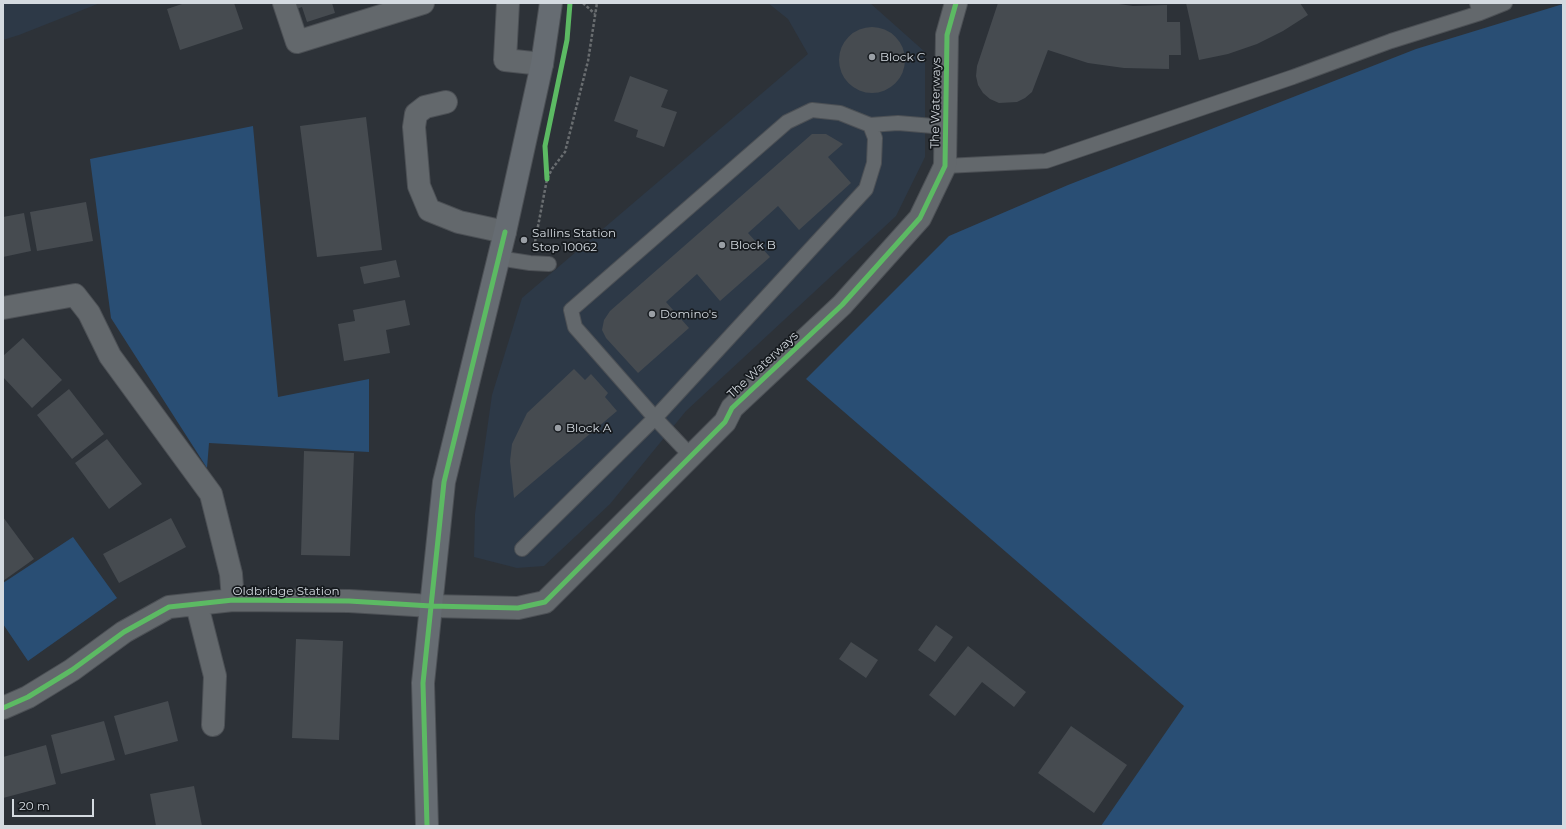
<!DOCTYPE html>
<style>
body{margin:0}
#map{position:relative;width:1566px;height:829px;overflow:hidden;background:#2d3238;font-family:Montserrat,sans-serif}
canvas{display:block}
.frame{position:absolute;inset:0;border:4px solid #d4dae0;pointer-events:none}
.scale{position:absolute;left:12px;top:799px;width:82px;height:18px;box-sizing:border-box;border:2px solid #d4dae0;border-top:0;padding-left:5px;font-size:12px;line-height:14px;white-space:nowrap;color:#d4dae0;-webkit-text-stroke:3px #161a1e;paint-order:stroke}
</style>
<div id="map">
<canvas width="1566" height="829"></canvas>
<div class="frame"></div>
<div class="scale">20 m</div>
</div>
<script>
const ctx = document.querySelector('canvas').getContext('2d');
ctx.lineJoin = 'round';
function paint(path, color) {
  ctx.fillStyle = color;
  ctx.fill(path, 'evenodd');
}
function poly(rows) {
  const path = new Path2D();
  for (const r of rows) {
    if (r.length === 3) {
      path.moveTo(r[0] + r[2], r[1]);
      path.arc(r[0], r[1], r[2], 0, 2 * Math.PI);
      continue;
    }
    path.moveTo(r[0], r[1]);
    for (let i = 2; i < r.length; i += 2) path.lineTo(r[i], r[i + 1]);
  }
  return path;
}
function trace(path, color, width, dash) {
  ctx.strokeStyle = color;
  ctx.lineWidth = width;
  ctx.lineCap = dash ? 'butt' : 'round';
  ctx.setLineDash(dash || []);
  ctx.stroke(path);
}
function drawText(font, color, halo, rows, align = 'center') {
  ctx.font = font + ' Montserrat,sans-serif';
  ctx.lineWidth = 3.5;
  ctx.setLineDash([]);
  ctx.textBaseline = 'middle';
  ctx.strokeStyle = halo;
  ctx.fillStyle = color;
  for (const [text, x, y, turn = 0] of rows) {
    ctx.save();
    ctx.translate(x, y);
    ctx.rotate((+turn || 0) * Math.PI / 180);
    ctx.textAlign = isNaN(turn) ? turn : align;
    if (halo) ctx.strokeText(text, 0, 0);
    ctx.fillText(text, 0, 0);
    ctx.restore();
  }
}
const built = poly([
 [3,3,100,3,19,35,3,40],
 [768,3,870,3,925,52,925,157,896,216,686,411,610,504,544,566,517,568,474,557,475,514,492,395,522,298,808,54,788,19]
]);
const green = poly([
 [1563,4,1563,826,1101,826,1184,706,806,379,949,236,1068,185,1416,49],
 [253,126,278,397,369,379,369,452,209,443,207,468,111,318,90,159],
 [73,537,117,598,28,661,3,624,3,583]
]);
const building = poly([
 [185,3,234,3,243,29,180,50,167,9],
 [290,3,332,3,335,13,307,22,302,7,293,10],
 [998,3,1112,3,1133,6,1167,5,1167,22,1180,22,1181,55,1169,55,1169,69,1124,68,1088,63,1048,50,1032,92,1025,98,1017,102,999,103,990,99,983,93,978,85,976,76,977,66],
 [1186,3,1300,3,1308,15,1283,31,1257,44,1228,54,1199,60],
 [872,60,33],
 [630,76,668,90,661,107,677,112,664,147,636,137,638,130,614,121],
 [366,117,382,250,317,257,300,126],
 [812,134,826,134,843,144,828,157,851,183,799,230,778,206,748,233,770,257,720,301,697,274,666,302,689,328,638,373,606,338,602,330,604,320,610,311],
 [86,202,93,241,37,251,30,212],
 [24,213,31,251,3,257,3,217],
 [396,260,400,277,364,284,360,267],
 [405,300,410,325,386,330,390,353,344,361,338,324,355,321,353,310],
 [23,338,62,380,32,408,3,377,3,356],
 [574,369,585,380,591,374,608,393,605,397,617,411,514,498,510,461,512,444,527,413],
 [69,389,104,434,72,459,37,415],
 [107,439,142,484,109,509,75,463],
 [304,451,354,453,350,556,301,555],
 [3,517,34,559,3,581],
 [171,518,186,547,119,583,103,554],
 [936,625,953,637,935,662,918,650],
 [296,639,343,641,339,740,292,738],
 [851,642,878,660,866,678,839,659],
 [968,646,1026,692,1014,707,982,682,955,716,929,695],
 [168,701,178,741,125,755,114,716],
 [104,721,115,760,61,774,51,735],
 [1071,726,1127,765,1094,813,1038,773],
 [46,745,56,784,3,798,3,757],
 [194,786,202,826,156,826,150,794]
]);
const path = poly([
 [583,3,595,14],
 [535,242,547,179,552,169,565,152,588,61,597,3]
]);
const lane = poly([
 [1477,3,1480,13,1505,3],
 [870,125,898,123,945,127],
 [945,166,1046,161,1293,77,1391,41,1480,13],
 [498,258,530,263,549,264],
 [522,549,655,418,866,189,874,163,875,138,870,125,840,113,812,110,787,122,571,310,575,327,655,418,691,456]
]);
const street = poly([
 [284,3,297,42,423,3],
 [508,3,505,60,542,64],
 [446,102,425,107,416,114,414,127,419,186,429,210,459,222,505,232],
 [3,308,75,295,89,313,110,356,211,494,231,574,233,600],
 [197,605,215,676,213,725],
 [3,708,28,697,72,670,124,632,169,607,233,600,349,601,431,606,518,608,545,602,725,422,732,408,842,305,920,218,945,166,947,35,956,3]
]);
const secondary = poly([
 [427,826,423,683,444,482,505,232,542,64,551,3]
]);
const cycleway = poly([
 [547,179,545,146,567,40,570,3],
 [3,708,28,697,72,670,124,632,169,607,233,600,349,601,431,606,518,608,545,602,725,422,732,408,842,305,920,218,945,166,947,35,956,3],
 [427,826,423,683,444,482,505,232]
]);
const markers = [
 [872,57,4,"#9a9fa5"],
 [524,240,4,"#9a9fa5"],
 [722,245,4,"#9a9fa5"],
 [652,314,4,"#9a9fa5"],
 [558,428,4,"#9a9fa5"]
];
const poiNames = [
 ["Block C",880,57],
 ["Sallins Station",532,233],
 ["Stop 10062",532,247],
 ["Block B",730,245],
 ["Domino's",660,314],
 ["Block A",566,428]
];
const streetNames = [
 ["The Waterways",936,103,-89],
 ["The Waterways",763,365,-43],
 ["Oldbridge Station",286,591]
];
paint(built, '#2d3947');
paint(green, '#294e74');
paint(building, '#464b50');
trace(lane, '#4c5055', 16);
trace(street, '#4c5055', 24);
trace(secondary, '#4c5055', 24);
trace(path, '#696d70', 2.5, [3, 2]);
trace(lane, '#63686c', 14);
trace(street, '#63686c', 22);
trace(secondary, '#666c72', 22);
trace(cycleway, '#5cba63', 5);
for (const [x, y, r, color] of markers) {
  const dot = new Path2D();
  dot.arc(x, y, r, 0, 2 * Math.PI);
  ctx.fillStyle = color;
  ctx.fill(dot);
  trace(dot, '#161a1e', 1.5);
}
drawText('12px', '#d4dae0', '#161a1e', poiNames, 'left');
drawText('12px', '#d4dae0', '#161a1e', streetNames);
</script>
